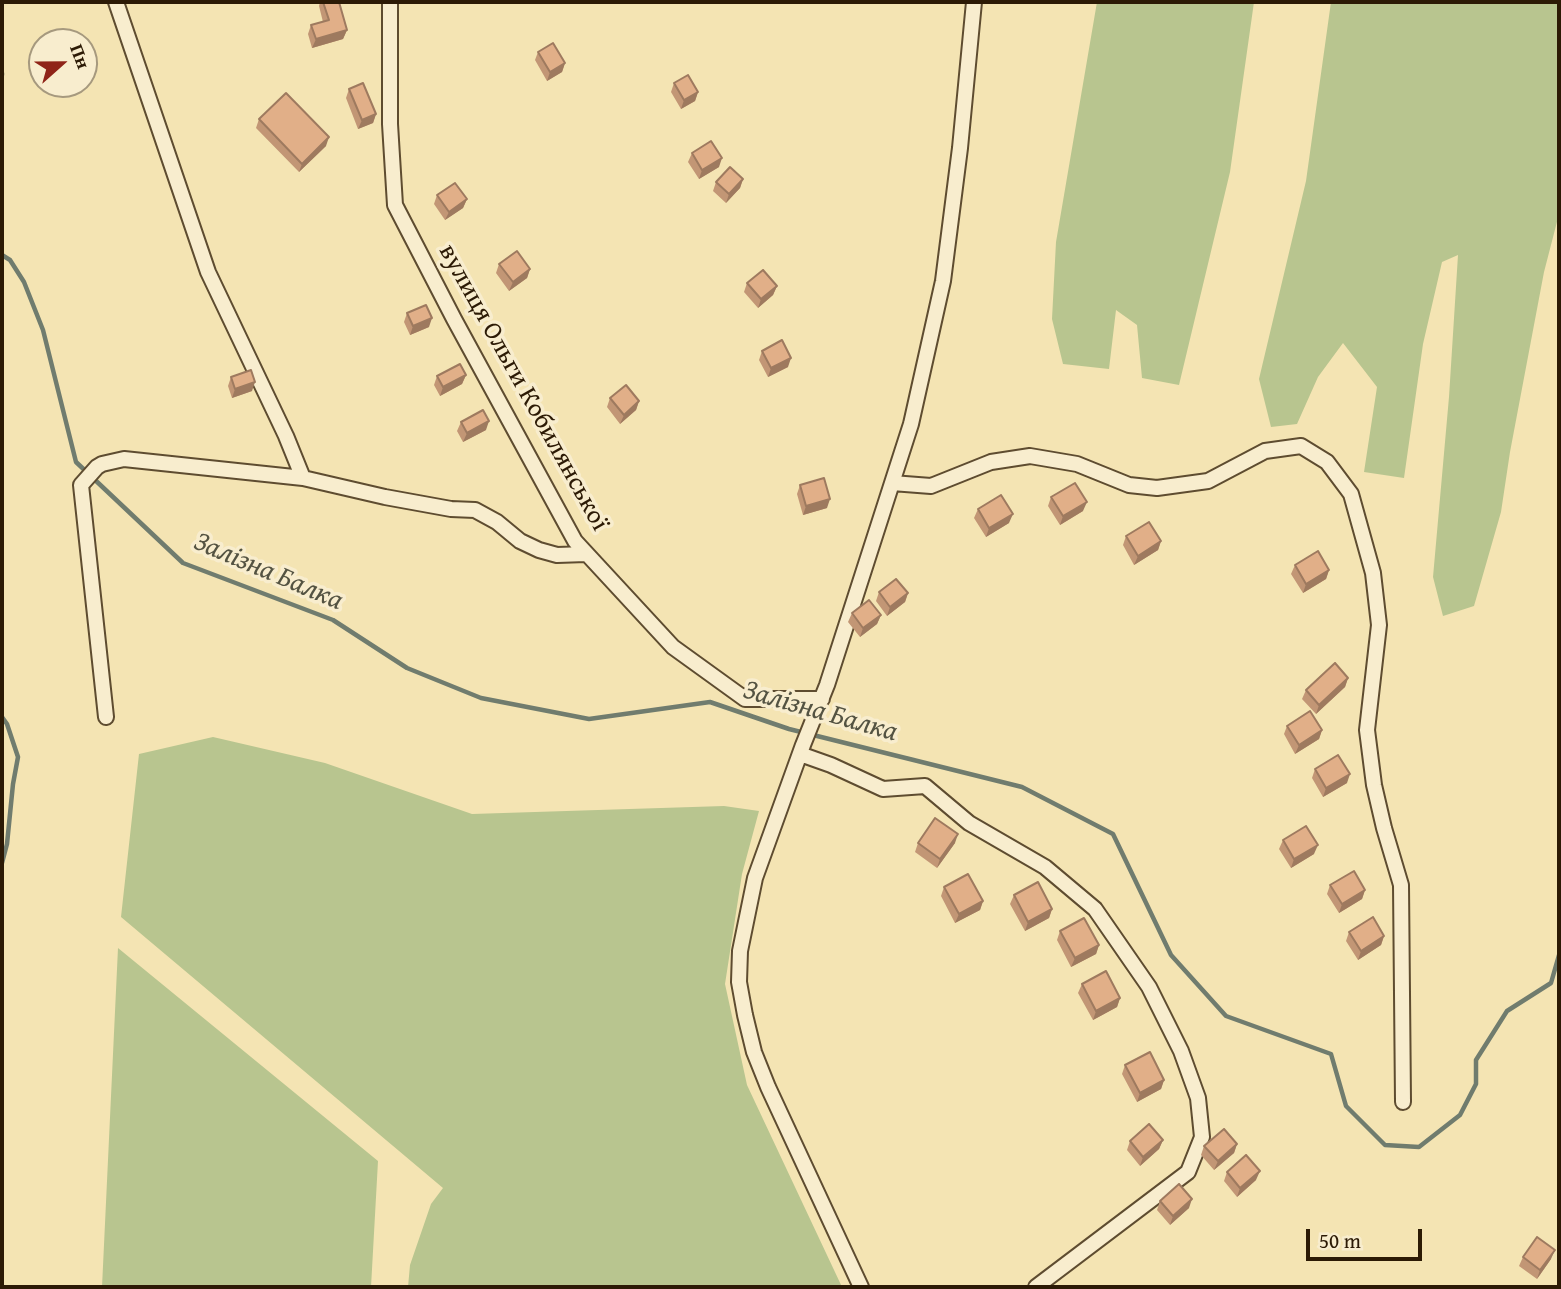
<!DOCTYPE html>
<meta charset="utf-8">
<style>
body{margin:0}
#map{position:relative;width:1561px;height:1289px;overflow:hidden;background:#f4e4b3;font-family:"Gentium Book Plus",serif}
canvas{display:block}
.frame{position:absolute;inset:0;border:4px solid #2c1a05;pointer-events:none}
.north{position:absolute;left:28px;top:28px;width:70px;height:70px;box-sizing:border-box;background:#f8edce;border:2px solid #a6997e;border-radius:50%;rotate:69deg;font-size:19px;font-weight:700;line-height:28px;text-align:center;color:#2c1a05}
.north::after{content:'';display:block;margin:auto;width:24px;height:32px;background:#8f2418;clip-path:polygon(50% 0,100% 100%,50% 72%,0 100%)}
.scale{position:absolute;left:1306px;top:1229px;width:116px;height:32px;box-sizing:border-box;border:4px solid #2c1a05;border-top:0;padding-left:9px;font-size:21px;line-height:24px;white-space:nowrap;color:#2c1a05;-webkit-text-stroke:5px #f8edce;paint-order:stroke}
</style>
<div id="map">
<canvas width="1561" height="1289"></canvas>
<div class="frame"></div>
<div class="north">Пн</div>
<div class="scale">50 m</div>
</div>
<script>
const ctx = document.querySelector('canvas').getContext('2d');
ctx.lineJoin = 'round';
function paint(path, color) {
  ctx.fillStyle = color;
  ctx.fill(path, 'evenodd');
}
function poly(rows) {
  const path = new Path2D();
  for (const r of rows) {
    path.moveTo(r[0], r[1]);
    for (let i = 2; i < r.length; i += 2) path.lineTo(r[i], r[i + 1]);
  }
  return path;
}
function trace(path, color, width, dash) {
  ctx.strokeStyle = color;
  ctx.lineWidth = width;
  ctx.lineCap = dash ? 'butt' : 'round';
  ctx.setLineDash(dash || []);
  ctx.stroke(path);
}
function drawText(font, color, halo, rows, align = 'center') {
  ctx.font = font + ' "Gentium Book Plus",serif';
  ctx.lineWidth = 7;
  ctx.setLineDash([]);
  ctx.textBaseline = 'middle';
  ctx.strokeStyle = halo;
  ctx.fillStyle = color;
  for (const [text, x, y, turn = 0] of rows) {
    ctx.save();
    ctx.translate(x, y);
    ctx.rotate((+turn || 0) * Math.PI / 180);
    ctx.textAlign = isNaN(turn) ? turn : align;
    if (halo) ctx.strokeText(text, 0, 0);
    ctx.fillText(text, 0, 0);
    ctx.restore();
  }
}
const green = poly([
 [1097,2,1254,2,1230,172,1179,385,1142,378,1137,325,1116,310,1109,369,1063,364,1052,319,1056,242],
 [1331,2,1559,2,1559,214,1544,272,1510,452,1501,512,1474,606,1443,616,1433,577,1449,397,1458,255,1442,262,1423,344,1404,478,1364,472,1377,387,1343,343,1318,377,1297,424,1271,427,1259,379,1306,181],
 [213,737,325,763,472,814,724,806,759,811,742,874,725,984,747,1085,842,1287,408,1287,410,1265,431,1204,443,1188,121,917,139,754],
 [118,948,378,1161,371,1287,102,1287]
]);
const stream = poly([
 [2,73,2,75],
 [2,255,10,260,24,282,43,330,76,462,183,563,333,620,407,668,481,698,589,719,710,702,789,729,1022,787,1113,834,1171,955,1226,1016,1331,1054,1346,1106,1385,1145,1419,1147,1460,1115,1476,1084,1476,1060,1507,1011,1551,983,1559,955],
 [2,717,7,724,18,757,13,784,7,844,2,863]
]);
const street = poly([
 [116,2,208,272,286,436,303,478],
 [390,2,390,124,395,205,454,319,575,541,673,647,745,699,822,699],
 [892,483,931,486,991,462,1030,456,1077,464,1129,485,1157,488,1208,481,1265,451,1301,446,1327,462,1351,494,1373,573,1379,625,1367,730,1374,785,1384,828,1401,885,1403,1102],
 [106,717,81,485,97,467,102,464,124,459,303,478,385,497,451,509,475,510,497,522,520,541,539,550,557,555,586,554],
 [800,754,831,765,883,789,925,786,969,823,1045,867,1095,909,1149,987,1181,1051,1198,1098,1202,1137,1188,1172,1036,1287],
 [861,1287,768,1087,754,1052,745,1015,739,982,740,951,755,878,803,745,827,685,911,424,943,281,960,148,974,2]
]);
const wall = poly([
 [320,2,339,2,347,30,343,39,312,48,308,34,311,25,323,22,319,6],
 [538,52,565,63,562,72,547,81,535,60],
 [674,83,698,92,695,101,681,109,671,92],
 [349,89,376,114,373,123,358,129,346,98],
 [259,119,326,146,299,172,256,128],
 [692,153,719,167,699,179,688,162],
 [743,179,740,188,726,203,713,191,716,182],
 [437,195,467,199,463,208,445,220,434,204],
 [499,264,530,269,527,278,509,291,496,273],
 [747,283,777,286,773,295,758,308,744,292],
 [407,313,429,327,410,335,404,322],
 [762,351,788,367,768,377,759,360],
 [466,375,462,384,440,396,434,385,437,376],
 [231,377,252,391,232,398,228,386],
 [610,398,639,401,636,410,620,424,607,407],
 [461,422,486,430,463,442,457,431],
 [800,485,827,508,803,515,797,494],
 [1051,497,1083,511,1060,525,1048,506],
 [978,509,1009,523,986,537,974,518],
 [1126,536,1161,541,1158,550,1134,565,1123,545],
 [1295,565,1329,570,1326,579,1303,593,1291,574],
 [879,592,908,593,905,602,887,616,876,601],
 [852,613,881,615,877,624,860,637,848,622],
 [1348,678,1345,687,1316,714,1302,699,1306,690],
 [1287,726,1322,730,1319,739,1295,754,1284,734],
 [1315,769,1347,783,1323,797,1312,778],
 [1283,840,1314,854,1291,868,1279,849],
 [918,843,955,843,937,868,915,852],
 [1330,885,1365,890,1362,899,1339,913,1327,894],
 [944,887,983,901,980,910,955,923,941,896],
 [1014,895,1052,909,1049,918,1025,931,1010,904],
 [1060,931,1099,945,1096,954,1071,967,1057,940],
 [1349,932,1384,936,1381,945,1358,960,1346,941],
 [1082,984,1120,998,1117,1007,1093,1020,1078,993],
 [1125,1065,1164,1080,1161,1089,1137,1102,1122,1074],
 [1163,1140,1159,1149,1140,1166,1127,1150,1130,1141],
 [1237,1144,1234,1153,1214,1170,1201,1155,1204,1146],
 [1227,1172,1256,1180,1237,1197,1224,1181],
 [1160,1201,1189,1208,1170,1225,1157,1210],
 [1523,1257,1551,1259,1537,1279,1519,1266]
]);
const shadedWall = poly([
 [347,30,343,39,312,48,316,39],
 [565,63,562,72,547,81,550,72],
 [698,92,695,101,681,109,684,100],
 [376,114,373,123,358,129,362,120],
 [329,137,326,146,299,172,302,164],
 [722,158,719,167,699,179,702,170],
 [743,179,740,188,726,203,729,194],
 [467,199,463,208,445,220,449,212],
 [530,269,527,278,509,291,513,282],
 [777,286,773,295,758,308,761,299],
 [432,318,429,327,410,335,413,326],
 [791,358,788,367,768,377,771,368],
 [466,375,462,384,440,396,443,387],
 [255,382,252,391,232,398,235,389],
 [639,401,636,410,620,424,624,415],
 [489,421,486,430,463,442,467,433],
 [830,499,827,508,803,515,806,506],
 [1087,502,1083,511,1060,525,1063,516],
 [1013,514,1009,523,986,537,989,528],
 [1161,541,1158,550,1134,565,1138,556],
 [1329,570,1326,579,1303,593,1306,584],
 [908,593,905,602,887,616,890,607],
 [881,615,877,624,860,637,863,628],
 [1348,678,1345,687,1316,714,1319,705],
 [1322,730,1319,739,1295,754,1299,745],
 [1350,774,1347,783,1323,797,1326,788],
 [958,834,955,843,937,868,940,859],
 [1318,845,1314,854,1291,868,1294,859],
 [1365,890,1362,899,1339,913,1342,904],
 [983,901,980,910,955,923,959,914],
 [1052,909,1049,918,1025,931,1028,922],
 [1384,936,1381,945,1358,960,1361,951],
 [1099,945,1096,954,1071,967,1075,958],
 [1120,998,1117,1007,1093,1020,1096,1011],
 [1164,1080,1161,1089,1137,1102,1140,1093],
 [1163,1140,1159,1149,1140,1166,1143,1157],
 [1237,1144,1234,1153,1214,1170,1218,1161],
 [1260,1171,1256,1180,1237,1197,1240,1188],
 [1192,1199,1189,1208,1170,1225,1173,1216],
 [1555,1250,1551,1259,1537,1279,1540,1270]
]);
const building = poly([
 [323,2,339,2,347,30,316,39,311,25,329,20,323,2],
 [553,43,565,63,550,72,538,52,553,43],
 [688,75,698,92,684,100,674,83,688,75],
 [363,83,376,114,362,120,349,89,363,83],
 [286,93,329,137,302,164,259,119,286,93],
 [711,141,722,158,702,170,692,153,711,141],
 [730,167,743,179,729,194,716,182,730,167],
 [455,183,467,199,449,212,437,195,455,183],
 [517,251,530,269,513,282,499,264,517,251],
 [763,270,777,286,761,299,747,283,763,270],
 [426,305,432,318,413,326,407,313,426,305],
 [782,340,791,358,771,368,762,351,782,340],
 [460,364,466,375,443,387,437,376,460,364],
 [251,370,255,382,235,389,231,377,251,370],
 [626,385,639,401,624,415,610,398,626,385],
 [483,410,489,421,467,433,461,422,483,410],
 [824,478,830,499,806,506,800,485,824,478],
 [1075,483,1087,502,1063,516,1051,497,1075,483],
 [1001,495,1013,514,989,528,978,509,1001,495],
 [1149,522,1161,541,1138,556,1126,536,1149,522],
 [1318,551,1329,570,1306,584,1295,565,1318,551],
 [896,579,908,593,890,607,879,592,896,579],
 [869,600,881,615,863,628,852,613,869,600],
 [1335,663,1348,678,1319,705,1306,690,1335,663],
 [1310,711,1322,730,1299,745,1287,726,1310,711],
 [1338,755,1350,774,1326,788,1315,769,1338,755],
 [935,818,958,834,940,859,918,843,935,818],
 [1306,826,1318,845,1294,859,1283,840,1306,826],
 [1354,871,1365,890,1342,904,1330,885,1354,871],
 [968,874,983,901,959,914,944,887,968,874],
 [1038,882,1052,909,1028,922,1014,895,1038,882],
 [1373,917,1384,936,1361,951,1349,932,1373,917],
 [1084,918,1099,945,1075,958,1060,931,1084,918],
 [1106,971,1120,998,1096,1011,1082,984,1106,971],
 [1150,1052,1164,1080,1140,1093,1125,1065,1150,1052],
 [1149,1124,1163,1140,1143,1157,1130,1141,1149,1124],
 [1224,1129,1237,1144,1218,1161,1204,1146,1224,1129],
 [1246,1155,1260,1171,1240,1188,1227,1172,1246,1155],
 [1179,1184,1192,1199,1173,1216,1160,1201,1179,1184],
 [1537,1237,1555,1250,1540,1270,1523,1257,1537,1237]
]);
const streetNames = [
 ["вулиця Ольги Кобилянської",523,388,61]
];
const waterNames = [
 ["Залізна Балка",268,572,23],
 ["Залізна Балка",820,712,16]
];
paint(green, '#b8c58f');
trace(stream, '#707c6e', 4.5);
trace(street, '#5e4c30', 18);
trace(street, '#f8edce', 14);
paint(wall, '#c29675');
paint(shadedWall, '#9e7a5f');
paint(building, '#e1af88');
trace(building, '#9e7a5f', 2);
drawText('26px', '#2c1a05', '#f8edce', streetNames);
drawText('italic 28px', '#545342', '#f8edce', waterNames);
</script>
